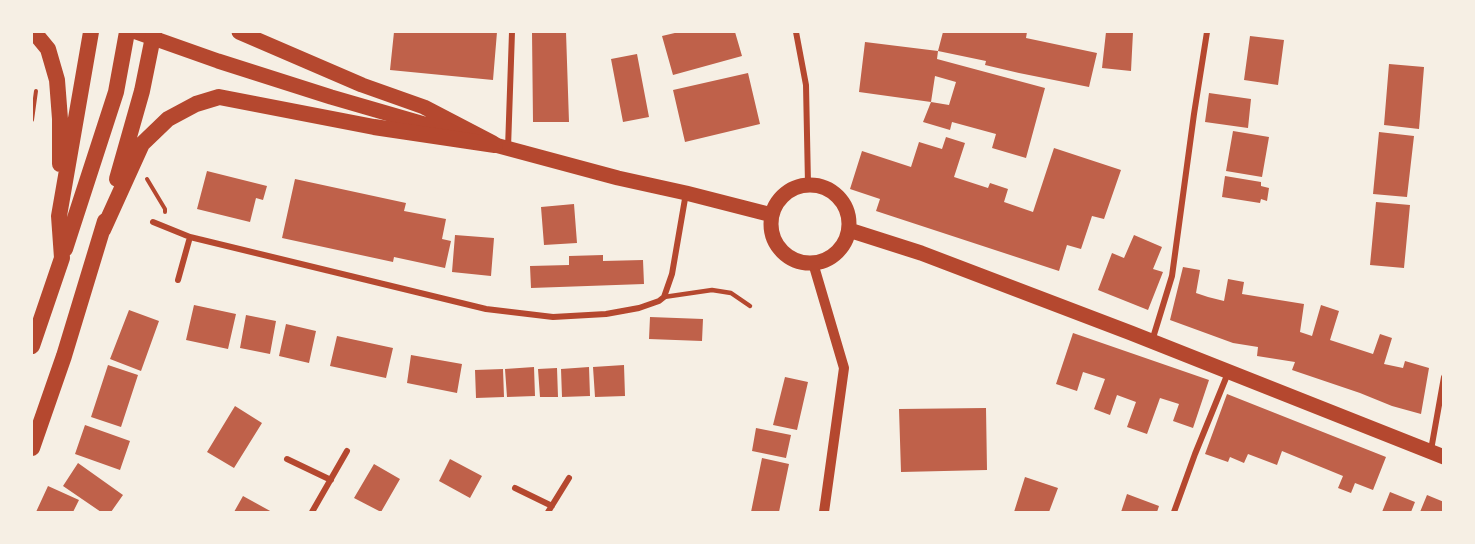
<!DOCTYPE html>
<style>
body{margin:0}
#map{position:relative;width:1475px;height:544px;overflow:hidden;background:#f6efe4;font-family:Karla,sans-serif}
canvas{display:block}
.frame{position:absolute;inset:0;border:33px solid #f6efe4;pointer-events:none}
</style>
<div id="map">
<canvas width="1475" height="544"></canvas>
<div class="frame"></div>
</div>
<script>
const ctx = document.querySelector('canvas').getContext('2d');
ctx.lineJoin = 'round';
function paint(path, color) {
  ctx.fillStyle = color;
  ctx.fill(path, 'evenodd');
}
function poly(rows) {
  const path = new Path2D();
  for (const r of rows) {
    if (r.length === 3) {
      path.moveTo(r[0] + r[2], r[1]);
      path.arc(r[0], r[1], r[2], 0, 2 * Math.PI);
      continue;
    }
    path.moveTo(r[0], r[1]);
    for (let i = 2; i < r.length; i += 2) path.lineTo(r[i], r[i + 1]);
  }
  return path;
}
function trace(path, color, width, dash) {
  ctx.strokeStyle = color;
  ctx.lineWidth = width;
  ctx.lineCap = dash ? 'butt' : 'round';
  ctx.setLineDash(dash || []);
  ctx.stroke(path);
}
const building = poly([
 [394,32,497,32,493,80,390,70],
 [532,32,566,32,569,122,533,122],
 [679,32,735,32,742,56,673,75,662,36],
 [943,32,1027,32,1026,38,1097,53,1089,87,1019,73,985,65,986,61,938,51],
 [1106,32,1133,32,1131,71,1102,68],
 [1250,36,1284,40,1278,85,1244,80],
 [865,42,938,51,937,59,1045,88,1026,158,992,148,996,134,952,122,950,130,923,122,931,102,949,105,956,82,935,76,931,102,859,92],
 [637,54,649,117,623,122,611,59],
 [1389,64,1424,67,1419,129,1384,125],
 [748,73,760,124,685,142,673,90],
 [1209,93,1251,99,1248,128,1205,122],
 [1233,131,1269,137,1262,177,1226,171],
 [1379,132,1414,136,1407,197,1373,194],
 [946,137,965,143,954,177,988,188,990,183,1008,189,1004,202,1033,212,1054,148,1121,170,1104,219,1092,216,1081,249,1067,245,1059,271,876,211,880,199,850,189,862,151,911,167,919,142,942,149],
 [207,171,267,186,263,200,256,198,250,222,197,209],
 [1225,176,1261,182,1261,186,1269,188,1267,201,1261,199,1260,203,1222,197],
 [295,179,406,203,404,211,446,219,442,239,451,241,445,268,394,257,393,262,282,238],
 [1376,202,1410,205,1404,268,1370,265],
 [574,204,577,243,544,245,541,207],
 [455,235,494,238,491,276,452,272],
 [1134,235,1162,247,1153,269,1163,272,1148,310,1098,290,1112,253,1124,258],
 [603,255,603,261,643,260,644,284,531,288,530,266,569,265,569,256],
 [1183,267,1200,270,1196,293,1208,297,1224,301,1228,279,1244,282,1242,294,1304,304,1300,332,1312,336,1321,305,1339,311,1330,340,1373,354,1380,334,1392,338,1384,364,1403,368,1405,361,1429,368,1421,414,1392,406,1360,393,1292,370,1295,362,1257,356,1258,347,1233,343,1170,320],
 [194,305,236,314,228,349,186,340],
 [129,310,159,321,141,371,110,359],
 [246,315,276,321,270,354,240,348],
 [650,317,703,319,702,341,649,339],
 [286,324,316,331,309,363,279,356],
 [1073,333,1209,380,1193,428,1173,421,1179,404,1160,398,1147,434,1127,427,1136,402,1117,395,1110,415,1094,409,1105,379,1083,372,1077,391,1056,384],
 [337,336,393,348,386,378,330,366],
 [411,355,462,364,457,393,407,383],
 [108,365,138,375,121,427,91,417],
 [624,365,625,396,595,397,593,367],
 [534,367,535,396,507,397,505,369],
 [589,367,590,396,562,397,561,369],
 [557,368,558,397,540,397,538,369],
 [503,369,504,397,476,398,475,370],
 [785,377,808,382,797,430,773,425],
 [1227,394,1386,457,1373,490,1355,483,1351,493,1338,488,1343,476,1282,451,1277,465,1248,454,1244,463,1230,457,1228,462,1205,454],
 [235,406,262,423,234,468,207,452],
 [986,408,987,470,901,472,899,409],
 [85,425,130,441,120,470,75,454],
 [756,428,791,435,786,458,752,451],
 [762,458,789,464,779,512,751,512],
 [450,459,482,476,470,498,439,481],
 [78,463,123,495,111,512,101,512,63,486],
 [374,464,400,479,381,512,354,498],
 [1025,477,1058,488,1049,512,1014,512],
 [48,486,79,500,73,512,36,512],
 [1390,492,1415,502,1411,512,1382,512],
 [1127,494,1159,506,1157,512,1121,512],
 [1427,495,1444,502,1444,512,1420,512],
 [243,496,272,512,234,512]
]);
const path = poly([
 [32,120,36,91],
 [147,179,165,209,165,212]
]);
const service = poly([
 [664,297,712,290,731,293,750,306]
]);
const minor = poly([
 [796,32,806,85,808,184],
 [508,148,512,32],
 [153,222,190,237,486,309,553,317,606,314,639,308,659,301,664,297,672,274,686,193],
 [178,280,190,237],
 [1152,341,1172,276,1194,114,1207,32],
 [1431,450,1444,377],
 [287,459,331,480],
 [515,488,552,506],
 [312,512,347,451],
 [548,512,569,478],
 [1174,512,1195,454,1228,373]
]);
const tertiary = poly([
 [813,263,844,368,824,512]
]);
const primary = poly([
 [136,32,218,61,331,97,455,133],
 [239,32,362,85,424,107,493,143],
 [484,142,618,178,686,193,772,215],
 [810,224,39],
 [849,230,921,253,1131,333,1444,457]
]);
const trunk = poly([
 [34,32,48,49,57,80,60,119,60,164],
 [117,179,142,91,154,32],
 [103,230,142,144,168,119,196,104,219,97,374,127,495,145],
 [65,249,116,92,127,32],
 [32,346,62,258,59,216,91,32],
 [32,448,64,356,105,221]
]);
paint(building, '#bf614a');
trace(path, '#b5482f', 4);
trace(service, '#b5482f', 4.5);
trace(minor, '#b5482f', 6);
trace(tertiary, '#b5482f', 10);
trace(primary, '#b5482f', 15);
trace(trunk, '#b5482f', 16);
</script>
